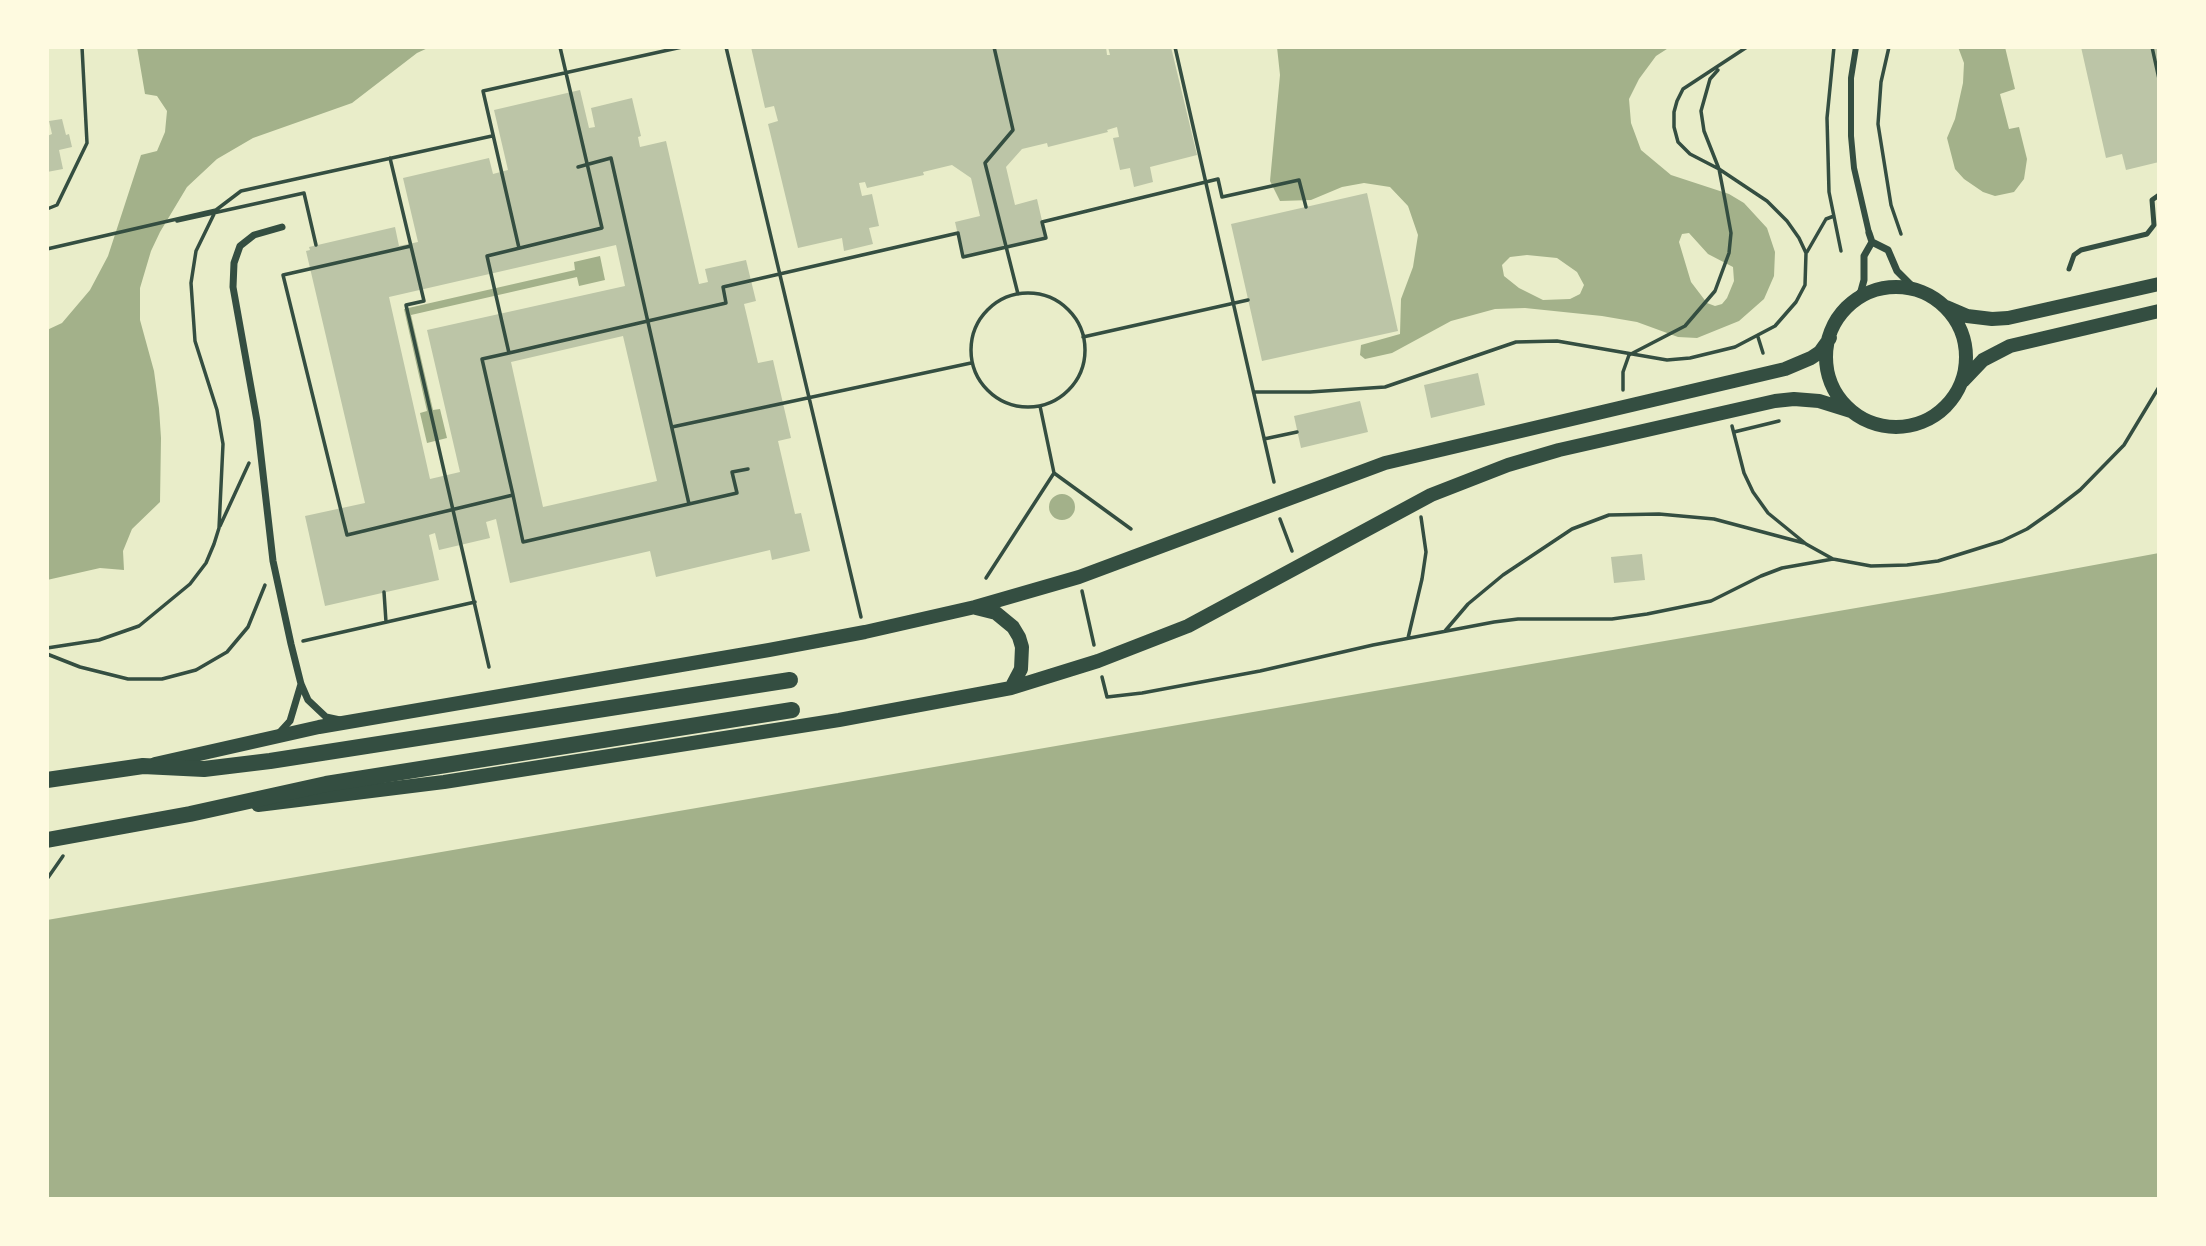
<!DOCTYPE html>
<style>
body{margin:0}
#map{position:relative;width:2206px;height:1246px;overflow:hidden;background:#e9edc9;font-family:Lato,sans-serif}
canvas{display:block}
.frame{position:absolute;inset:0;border:49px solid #fefae0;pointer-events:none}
</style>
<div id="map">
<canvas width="2206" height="1246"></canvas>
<div class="frame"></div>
</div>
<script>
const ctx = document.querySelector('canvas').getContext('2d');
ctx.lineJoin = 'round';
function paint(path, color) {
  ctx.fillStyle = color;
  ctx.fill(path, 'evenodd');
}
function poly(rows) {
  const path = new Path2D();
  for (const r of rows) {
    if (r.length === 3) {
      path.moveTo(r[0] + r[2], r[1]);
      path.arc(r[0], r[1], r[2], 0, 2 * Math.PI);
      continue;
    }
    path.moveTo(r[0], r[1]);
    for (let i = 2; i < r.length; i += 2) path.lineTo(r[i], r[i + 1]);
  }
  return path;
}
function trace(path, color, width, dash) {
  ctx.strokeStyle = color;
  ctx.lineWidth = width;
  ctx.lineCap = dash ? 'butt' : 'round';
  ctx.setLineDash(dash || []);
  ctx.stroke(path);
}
const water = poly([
 [137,47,430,47,417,53,352,103,253,138,217,159,187,187,160,232,151,251,140,288,140,320,154,371,159,408,161,438,160,502,132,529,123,551,124,570,100,568,47,580,47,330,62,323,90,290,108,256,141,155,157,151,165,132,167,111,157,96,145,94],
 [1277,47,1670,47,1656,56,1639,79,1629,99,1631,123,1641,150,1671,175,1729,194,1744,203,1767,228,1775,252,1774,276,1764,299,1739,321,1697,338,1678,337,1637,322,1602,316,1525,308,1495,309,1451,321,1392,353,1365,359,1360,355,1361,345,1400,334,1401,299,1413,267,1418,235,1408,206,1390,187,1364,183,1342,187,1311,200,1280,201,1270,181,1280,75],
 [1689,233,1708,254,1733,267,1734,281,1727,298,1722,304,1715,306,1707,303,1691,282,1679,242,1682,234],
 [1527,255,1557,258,1577,272,1584,285,1580,294,1570,299,1543,300,1519,288,1504,276,1502,265,1510,257],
 [1958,47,2005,47,2015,89,2000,94,2009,129,2019,127,2027,159,2024,179,2014,192,1995,196,1983,192,1964,179,1955,169,1947,138,1955,119,1963,83,1964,63],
 [600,256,605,280,579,286,577,277,411,315,433,410,440,409,447,438,427,443,420,413,427,411,404,309,575,270,574,262],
 [1062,507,13],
 [2159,553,2159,1199,47,1199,47,920,1943,593]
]);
const building = poly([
 [751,47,1106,47,1107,55,1110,55,1108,47,1171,47,1197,155,1150,167,1153,182,1134,187,1130,168,1120,170,1113,138,1119,137,1117,127,1107,130,1108,132,1048,147,1047,143,1022,149,1006,167,1015,205,1037,199,1046,238,963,257,955,222,980,216,971,178,952,165,923,172,924,175,867,188,865,182,859,183,862,196,872,194,879,226,869,228,873,244,844,251,842,238,798,248,768,124,778,121,774,106,765,108],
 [2081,47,2159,47,2159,162,2126,170,2122,154,2106,158],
 [580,90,589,128,595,127,591,108,632,98,641,136,638,137,640,147,666,141,699,284,708,282,705,269,746,260,756,301,744,304,758,363,773,360,791,438,778,441,795,514,801,513,810,551,772,560,770,550,656,577,650,551,510,583,496,519,486,522,490,538,439,550,435,533,429,535,439,580,325,606,305,516,365,503,306,251,310,250,309,247,395,227,399,246,418,242,403,178,489,158,493,174,508,170,494,110],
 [616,245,625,286,427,330,460,472,430,479,389,297],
 [623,336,657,481,543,507,511,362],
 [62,119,66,135,69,134,72,147,59,150,63,169,47,172,47,136,52,134,49,121],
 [1367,193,1398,331,1262,361,1231,224],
 [1478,373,1485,405,1431,418,1424,385],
 [1360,401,1368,432,1301,448,1294,416],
 [1642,554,1645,580,1614,583,1611,557]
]);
const path = poly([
 [726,47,861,617],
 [994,47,1013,130,985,163,1018,294],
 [1175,47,1274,482],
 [1834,47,1827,118,1829,192,1841,251],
 [1889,47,1881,82,1878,124,1891,205,1901,234],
 [2152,47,2159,79],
 [390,158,424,301,406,305,489,667],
 [578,167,611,158,689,504],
 [47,209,57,205,87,143,82,47],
 [177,221,304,193,316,245],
 [411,246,283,275,347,535,513,495,482,359,509,353,487,256,602,228,560,47],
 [519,248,483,91,682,47],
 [47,249,216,210,241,191,492,136],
 [1807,252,1826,219,1834,216],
 [1028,350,57],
 [1083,337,1248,300],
 [1758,337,1763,353],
 [509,353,726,303,723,287,958,233,963,257,1046,238,1042,222,1218,179,1222,197,1299,180,1306,207],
 [1623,390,1623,372,1629,355,1685,326,1715,291,1729,253,1731,233,1725,200,1719,169,1704,131,1701,111,1710,79,1718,70],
 [1254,392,1310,392,1385,387,1516,342,1557,341,1667,360,1690,358,1735,347,1775,326,1796,302,1805,285,1806,253,1799,238,1787,221,1767,201,1719,169,1690,154,1678,142,1674,127,1674,112,1677,101,1683,89,1747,47],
 [1040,406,1054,473,1131,529],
 [1732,426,1744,473,1753,492,1768,513,1806,544,1833,559,1871,566,1907,565,1938,561,2002,541,2027,529,2054,510,2080,490,2124,445,2159,387],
 [672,427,971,363],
 [1734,432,1779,421],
 [1264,439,1297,432],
 [513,495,523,542,737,493,732,472,748,469],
 [1280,519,1292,551],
 [220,526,249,463],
 [986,578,1054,473],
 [1082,591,1094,645],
 [384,592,386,622],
 [1445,631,1468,604,1503,575,1572,529,1609,515,1659,514,1714,519,1804,543],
 [1408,638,1422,579,1426,552,1421,517],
 [303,641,475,602],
 [47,648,99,640,139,626,190,584,206,563,214,544,219,528,223,444,217,410,195,341,191,283,196,251,216,210],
 [47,654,80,667,128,679,162,679,196,670,227,652,248,627,265,585],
 [1102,677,1107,697,1142,693,1260,671,1373,645,1494,622,1518,619,1612,619,1647,614,1711,601,1761,576,1782,568,1833,559],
 [47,879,63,856]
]);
const service = poly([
 [2069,269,2074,255,2081,250,2147,234,2154,225,2152,200,2159,195]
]);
const pedestrian = poly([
 [1856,47,1851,78,1851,136,1854,168,1869,233]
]);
const minor = poly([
 [282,227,254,235,240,246,234,263,233,287,257,421,273,561,291,644,301,684,308,700,326,717,340,720],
 [1872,242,1888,250,1897,271,1914,288],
 [1855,299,1861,291,1864,280,1864,256,1872,242,1869,233],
 [279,733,290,721,301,684]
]);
const secondary = poly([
 [1896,357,70],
 [1946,307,1967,316,1992,319,2008,318,2159,284],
 [1963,381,1983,360,2010,346,2159,311],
 [976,608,996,613,1013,627,1019,637,1022,647,1021,669,1011,688],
 [155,764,319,727,769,650,865,632,975,607,1079,577,1385,463,1785,369,1811,358,1820,352,1830,338],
 [258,805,444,782,839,720,1011,688,1098,661,1188,626,1431,495,1508,465,1559,450,1775,401,1794,399,1819,401,1851,411]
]);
const primary = poly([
 [47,780,143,766,204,769,270,761,790,680],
 [47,840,190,814,326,784,792,710]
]);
paint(water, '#a3b18a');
paint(building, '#bcc5a7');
trace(path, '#344e41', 3.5);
trace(service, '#344e41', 5);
trace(pedestrian, '#344e41', 6);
trace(minor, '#344e41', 7);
trace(secondary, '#344e41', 14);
trace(primary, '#344e41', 16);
</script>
